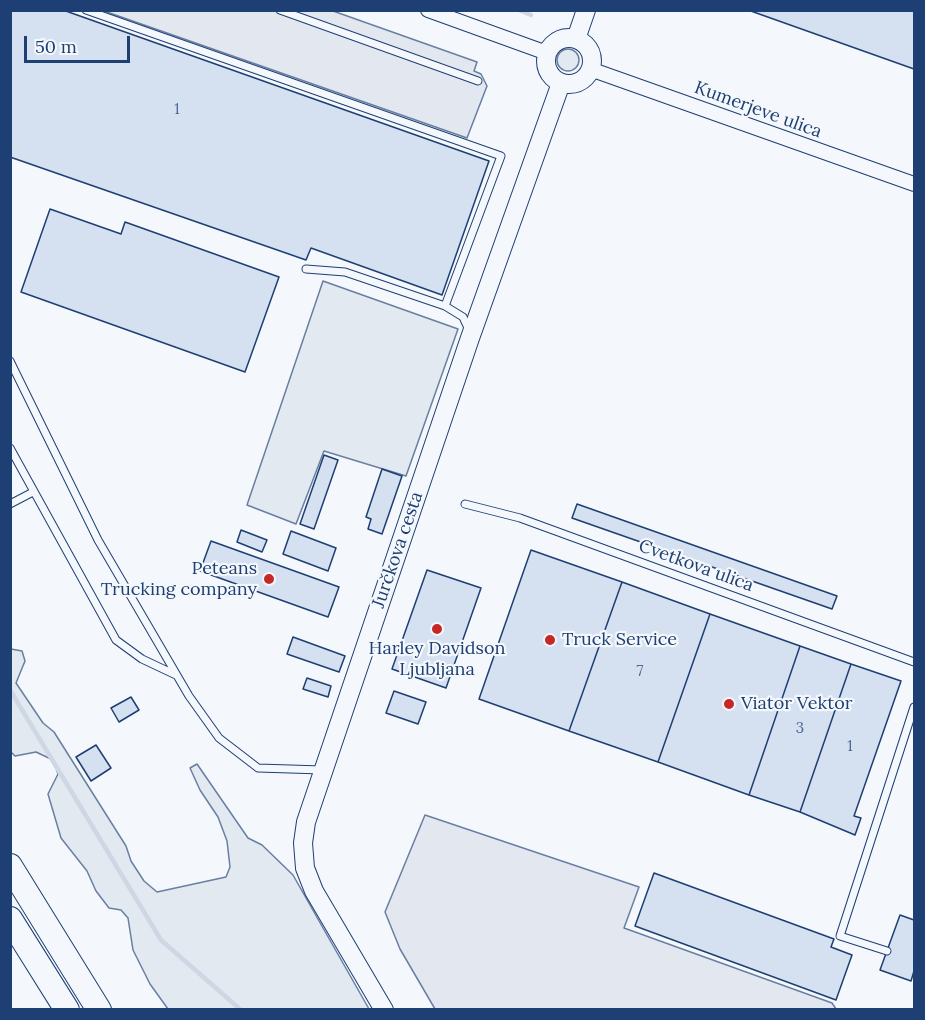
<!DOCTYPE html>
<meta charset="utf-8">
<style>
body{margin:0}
#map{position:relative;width:925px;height:1020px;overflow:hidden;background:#f4f7fb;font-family:Lora,serif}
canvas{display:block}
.frame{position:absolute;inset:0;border:12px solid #1d3f73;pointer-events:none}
.scale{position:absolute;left:24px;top:36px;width:106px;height:27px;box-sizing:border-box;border:3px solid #1d3f73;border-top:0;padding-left:8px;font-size:18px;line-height:21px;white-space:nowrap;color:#1d3f73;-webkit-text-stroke:4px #f4f7fb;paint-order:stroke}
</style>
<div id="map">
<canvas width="925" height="1020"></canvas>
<div class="frame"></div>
<div class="scale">50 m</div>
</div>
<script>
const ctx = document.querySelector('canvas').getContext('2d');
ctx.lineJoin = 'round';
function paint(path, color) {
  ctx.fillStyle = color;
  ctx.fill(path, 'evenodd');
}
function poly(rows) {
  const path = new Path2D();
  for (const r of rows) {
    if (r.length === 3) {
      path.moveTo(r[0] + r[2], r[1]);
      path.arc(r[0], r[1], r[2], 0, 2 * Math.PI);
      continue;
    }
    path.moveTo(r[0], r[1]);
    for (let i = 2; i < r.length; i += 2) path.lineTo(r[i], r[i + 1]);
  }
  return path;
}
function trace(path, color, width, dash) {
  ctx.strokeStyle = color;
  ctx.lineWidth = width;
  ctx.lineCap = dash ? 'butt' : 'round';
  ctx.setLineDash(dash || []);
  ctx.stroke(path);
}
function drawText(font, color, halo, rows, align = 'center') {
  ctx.font = font + ' Lora,serif';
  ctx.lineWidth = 4.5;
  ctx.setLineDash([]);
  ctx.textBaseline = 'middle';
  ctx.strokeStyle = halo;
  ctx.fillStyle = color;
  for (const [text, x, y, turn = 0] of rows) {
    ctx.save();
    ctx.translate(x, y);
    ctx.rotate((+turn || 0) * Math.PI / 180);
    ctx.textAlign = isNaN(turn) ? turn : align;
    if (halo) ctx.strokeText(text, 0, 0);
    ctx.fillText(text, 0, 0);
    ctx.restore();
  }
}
const green = poly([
 [568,60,11],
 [323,281,458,329,406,476,324,451,296,524,247,505,323,281],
 [11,649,22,651,25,661,16,683,43,723,54,732,126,846,131,861,144,881,157,892,226,877,230,867,227,841,218,817,200,790,190,768,197,764,248,838,262,845,293,875,369,1009,168,1009,150,984,133,950,128,918,121,910,109,908,96,891,87,871,61,838,48,794,58,774,53,760,36,752,15,756,11,752,11,649]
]);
const parking = poly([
 [104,11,333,11,477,62,474,71,481,74,487,86,467,138,104,11],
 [425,815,639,887,624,928,832,1003,836,1009,435,1009,400,949,385,912,425,815]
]);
const stream = poly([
 [519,10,531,15],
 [10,690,161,940,241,1010]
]);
const building = poly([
 [10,10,63,10,489,161,442,295,311,248,306,260,10,157,10,10],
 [748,10,914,10,914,69,748,10],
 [50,209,121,234,125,222,279,277,245,372,21,292,50,209],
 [324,455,338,460,314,529,300,524,324,455],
 [382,469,402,476,382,534,368,529,371,519,366,517,382,469],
 [577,504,837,596,832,609,572,518,577,504],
 [241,530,267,540,262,552,237,542,241,530],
 [291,531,336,548,328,571,283,554,291,531],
 [211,541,339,587,328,617,200,571,211,541],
 [531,550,622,582,569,731,479,699,531,550],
 [427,570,481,588,446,688,392,669,427,570],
 [622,582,710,614,658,762,569,731,622,582],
 [710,614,800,646,749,795,658,762,710,614],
 [293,637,345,656,339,672,287,654,293,637],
 [800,646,851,664,800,812,749,795,800,646],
 [851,664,901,681,854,816,861,818,855,835,800,812,851,664],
 [307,678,331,686,328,697,303,689,307,678],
 [394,691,426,702,418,724,386,713,394,691],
 [131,697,139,710,119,722,111,708,131,697],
 [96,745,111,768,91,781,76,757,96,745],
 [654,873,834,939,831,947,852,955,836,1000,635,926,654,873],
 [900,915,914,920,914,971,911,981,880,970,900,915]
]);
const lane = poly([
 [86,10,501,156,445,306],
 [280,10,478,81],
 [306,269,345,272,445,306,463,317,469,330],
 [10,361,98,540,189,696,219,738,258,768,322,770],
 [10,448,116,640,142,659,176,675],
 [10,504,33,492],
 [465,504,520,518,914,662],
 [887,951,840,936,914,707]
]);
const street = poly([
 [428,10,547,53],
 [590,69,914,184]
]);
const secondary = poly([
 [569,61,23],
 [576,39,586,10],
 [384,1010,314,891,305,868,303,843,306,822,470,338,561,83]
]);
const highway = poly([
 [10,866,99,1010],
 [10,919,67,1010]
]);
const markers = [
 [269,579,6,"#c62828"],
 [437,629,6,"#c62828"],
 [550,640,6,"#c62828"],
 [729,704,6,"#c62828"]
];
const numberNames = [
 ["1",177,110],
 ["7",640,672],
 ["3",800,729],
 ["1",850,747]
];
const streetNames = [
 ["Kumerjeve ulica",758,110,20],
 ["Jurčkova cesta",398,550,-71],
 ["Cvetkova ulica",696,566,20]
];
const poiNames = [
 ["Peteans",257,569,"right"],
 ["Trucking company",257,590,"right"],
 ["Truck Service",562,640],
 ["Harley Davidson",437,649,"center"],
 ["Ljubljana",437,670,"center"],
 ["Viator Vektor",741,704]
];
paint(green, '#e3e9f0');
trace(green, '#687fa3', 1.5);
paint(parking, '#e3e8f0');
trace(parking, '#687fa3', 1.5);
trace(stream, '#cfd7e4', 4.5);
paint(building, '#d5e0f0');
trace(building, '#1d3f73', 1.5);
trace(lane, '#1d3f73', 9);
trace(street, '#1d3f73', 16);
trace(secondary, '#1d3f73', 20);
trace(highway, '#1d3f73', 26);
trace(lane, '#f4f7fb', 7);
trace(street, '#f4f7fb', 14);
trace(secondary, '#f4f7fb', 18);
trace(highway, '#f4f7fb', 24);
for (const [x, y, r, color] of markers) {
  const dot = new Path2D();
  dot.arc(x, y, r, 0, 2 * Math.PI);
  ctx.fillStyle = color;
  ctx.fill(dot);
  trace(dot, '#f4f7fb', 2);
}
drawText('15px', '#4b6792', null, numberNames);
drawText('18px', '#1d3f73', '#f4f7fb', streetNames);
drawText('18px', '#1d3f73', '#f4f7fb', poiNames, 'left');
</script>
